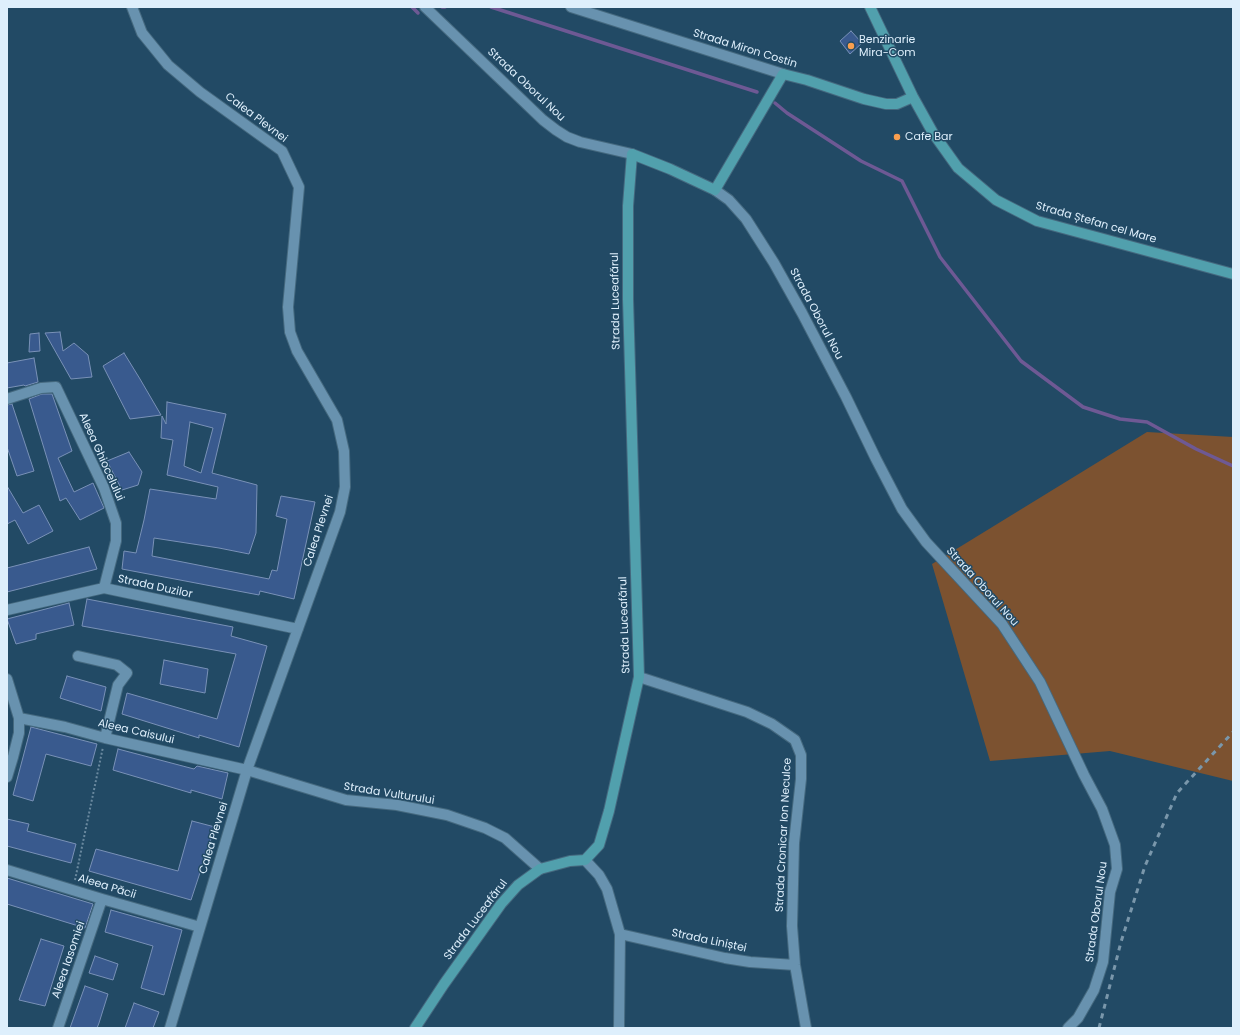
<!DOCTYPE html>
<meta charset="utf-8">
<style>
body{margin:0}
#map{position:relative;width:1240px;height:1035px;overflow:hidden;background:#224a65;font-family:Poppins,sans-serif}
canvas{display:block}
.frame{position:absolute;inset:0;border:8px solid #deeffc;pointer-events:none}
</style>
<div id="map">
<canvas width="1240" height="1035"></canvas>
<div class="frame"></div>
</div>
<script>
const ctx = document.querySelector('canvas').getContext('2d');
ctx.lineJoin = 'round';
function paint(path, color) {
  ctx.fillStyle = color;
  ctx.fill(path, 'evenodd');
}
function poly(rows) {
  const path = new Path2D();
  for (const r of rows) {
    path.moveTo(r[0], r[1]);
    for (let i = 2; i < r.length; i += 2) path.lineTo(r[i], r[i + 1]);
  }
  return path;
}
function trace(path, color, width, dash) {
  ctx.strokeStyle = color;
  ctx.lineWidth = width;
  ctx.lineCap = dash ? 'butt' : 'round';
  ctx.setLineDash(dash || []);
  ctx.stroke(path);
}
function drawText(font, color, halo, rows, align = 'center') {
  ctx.font = font + ' Poppins,sans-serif';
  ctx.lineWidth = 3;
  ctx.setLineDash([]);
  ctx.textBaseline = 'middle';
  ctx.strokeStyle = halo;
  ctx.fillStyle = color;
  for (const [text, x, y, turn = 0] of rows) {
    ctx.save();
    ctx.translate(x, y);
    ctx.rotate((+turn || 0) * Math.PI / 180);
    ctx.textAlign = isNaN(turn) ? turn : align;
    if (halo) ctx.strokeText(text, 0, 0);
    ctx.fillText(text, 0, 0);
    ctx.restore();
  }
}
const green = poly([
 [1147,432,1233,437,1233,781,1110,751,990,761,932,564]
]);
const stream = poly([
 [412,7,418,13],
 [442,7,445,7],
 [491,7,757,92],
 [775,103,787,113,861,161,902,181,940,257,1021,361,1083,407,1120,419,1147,422,1196,449,1233,466]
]);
const building = poly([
 [851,31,862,43,850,54,840,41,851,31],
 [60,332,63,351,74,343,88,355,92,377,71,379,45,333,60,332],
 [39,333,40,351,29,352,30,334,39,333],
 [124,353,140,379,161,415,130,419,103,366,124,353],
 [34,358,38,382,25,386,24,385,7,388,7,363,34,358],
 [42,394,52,394,72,451,58,458,74,492,93,483,104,508,80,520,66,498,60,501,29,399,42,394],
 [167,402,226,414,212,473,257,485,256,533,249,554,219,548,154,538,152,556,269,579,272,570,277,571,287,519,276,516,281,496,315,502,294,599,260,591,259,595,122,569,124,551,136,553,144,520,150,489,216,499,218,487,167,475,173,440,161,438,162,416,166,424,167,402],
 [190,422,213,428,201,473,184,466,190,422],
 [12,404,34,471,17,476,7,447,7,405,12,404],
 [129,452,142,472,138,485,122,490,107,461,129,452],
 [7,486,23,513,39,505,53,531,28,544,15,520,7,524,7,486],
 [89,547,97,569,7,592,7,568,89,547],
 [87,599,233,627,231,636,267,646,239,747,199,735,199,738,122,714,127,693,217,719,236,654,82,626,87,599],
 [69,603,74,625,36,634,36,639,16,644,7,619,69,603],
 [164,660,208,669,205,693,160,684,164,660],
 [67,676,106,687,101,711,60,698,67,676],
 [31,727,97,744,91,766,46,754,33,801,13,795,31,727],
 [118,749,194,769,197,766,228,773,222,799,191,790,191,793,113,770,118,749],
 [7,819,29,824,27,831,76,844,71,863,7,846,7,819],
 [192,821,215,827,191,900,89,871,96,849,178,871,192,821],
 [7,878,93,904,85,928,7,904,7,878],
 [111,910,182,930,164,995,141,988,153,946,105,932,111,910],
 [41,939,64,946,45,1006,19,1000,41,939],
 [95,956,118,964,113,980,89,973,95,956],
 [85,986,108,994,99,1023,97,1028,70,1028,85,986],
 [134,1003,159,1012,153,1028,125,1028,134,1003]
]);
const path = poly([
 [75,880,103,747]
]);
const street = poly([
 [132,7,142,33,168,65,200,92,282,151,299,187,288,307,290,332,297,351,337,420,344,451,345,487,340,512,247,770,170,1028],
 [425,7,543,120,556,130,567,137,580,142,632,154],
 [571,7,783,74],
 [715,190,729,200,746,219,774,263,802,313,846,397,876,459,902,509,926,542,1002,624,1040,682,1084,775,1102,809,1115,845,1117,869,1110,892,1103,962,1094,990,1078,1018,1068,1028],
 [7,399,41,388,56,387,104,488,116,523,116,541,104,588],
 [7,610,104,588,298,629],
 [78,656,117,665,127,673,118,685,105,738],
 [639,677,747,712,772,724,795,740,801,755,801,779,794,843,792,926,795,965,806,1028],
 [7,679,19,718,19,733,13,757,7,777],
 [19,718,65,727,105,738,247,770,346,800,397,805,447,815,485,828,505,838,540,869],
 [585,860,599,875,607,889,620,934,619,1028],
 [7,870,102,899,200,927],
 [620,934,725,958,750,962,795,965],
 [58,1028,102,899]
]);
const secondary = poly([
 [870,7,913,97,933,133,958,168,996,200,1037,221,1233,274],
 [415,1028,444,984,501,904,518,885,540,869,570,861,585,860,599,845,609,811,639,677,628,299,628,206,632,154,670,169,715,190,783,74,807,80,864,99,886,104,897,104,913,97]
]);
const rail = poly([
 [1099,1028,1121,942,1145,866,1177,793,1233,732]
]);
const markers = [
 [851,46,4,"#fa9f4f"],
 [897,137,4,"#fa9f4f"]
];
const poiNames = [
 ["Benzinarie",859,40],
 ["Mira-Com",859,53],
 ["Cafe Bar",905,137]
];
const streetNames = [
 ["Strada Miron Costin",745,49,17],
 ["Strada Oborul Nou",526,85,43],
 ["Calea Plevnei",256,118,37],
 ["Strada Ștefan cel Mare",1096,223,16],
 ["Strada Luceafărul",616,301,-91],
 ["Strada Oborul Nou",816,314,62],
 ["Aleea Ghiocelului",101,457,66],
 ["Calea Plevnei",319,531,-72],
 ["Strada Duzilor",155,587,12],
 ["Strada Oborul Nou",982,587,48],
 ["Strada Luceafărul",625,625,-92],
 ["Aleea Caisului",136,732,13],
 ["Strada Vulturului",389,794,9],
 ["Strada Cronicar Ion Neculce",784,835,-87],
 ["Calea Plevnei",214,838,-73],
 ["Aleea Păcii",107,887,17],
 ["Strada Oborul Nou",1097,912,-82],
 ["Strada Luceafărul",476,920,-53],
 ["Strada Liniștei",709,941,12],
 ["Aleea Iasomiei",69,960,-71]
];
paint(green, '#7c5230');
trace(stream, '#6e5994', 3.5);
paint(building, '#395a8e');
trace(building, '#7991b7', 1);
trace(street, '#45697f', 12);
trace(secondary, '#45697f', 12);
trace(path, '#6a899f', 2, [2, 2]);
trace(street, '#6892af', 10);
trace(secondary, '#51a0ad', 10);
trace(rail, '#7a97ab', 3, [5, 5]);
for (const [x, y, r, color] of markers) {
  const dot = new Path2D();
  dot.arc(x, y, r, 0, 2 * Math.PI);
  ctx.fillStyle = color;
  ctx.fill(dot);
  trace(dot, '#224a65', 1.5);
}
drawText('11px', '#deeffc', '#224a65', poiNames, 'left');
drawText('11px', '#deeffc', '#224a65', streetNames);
</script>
